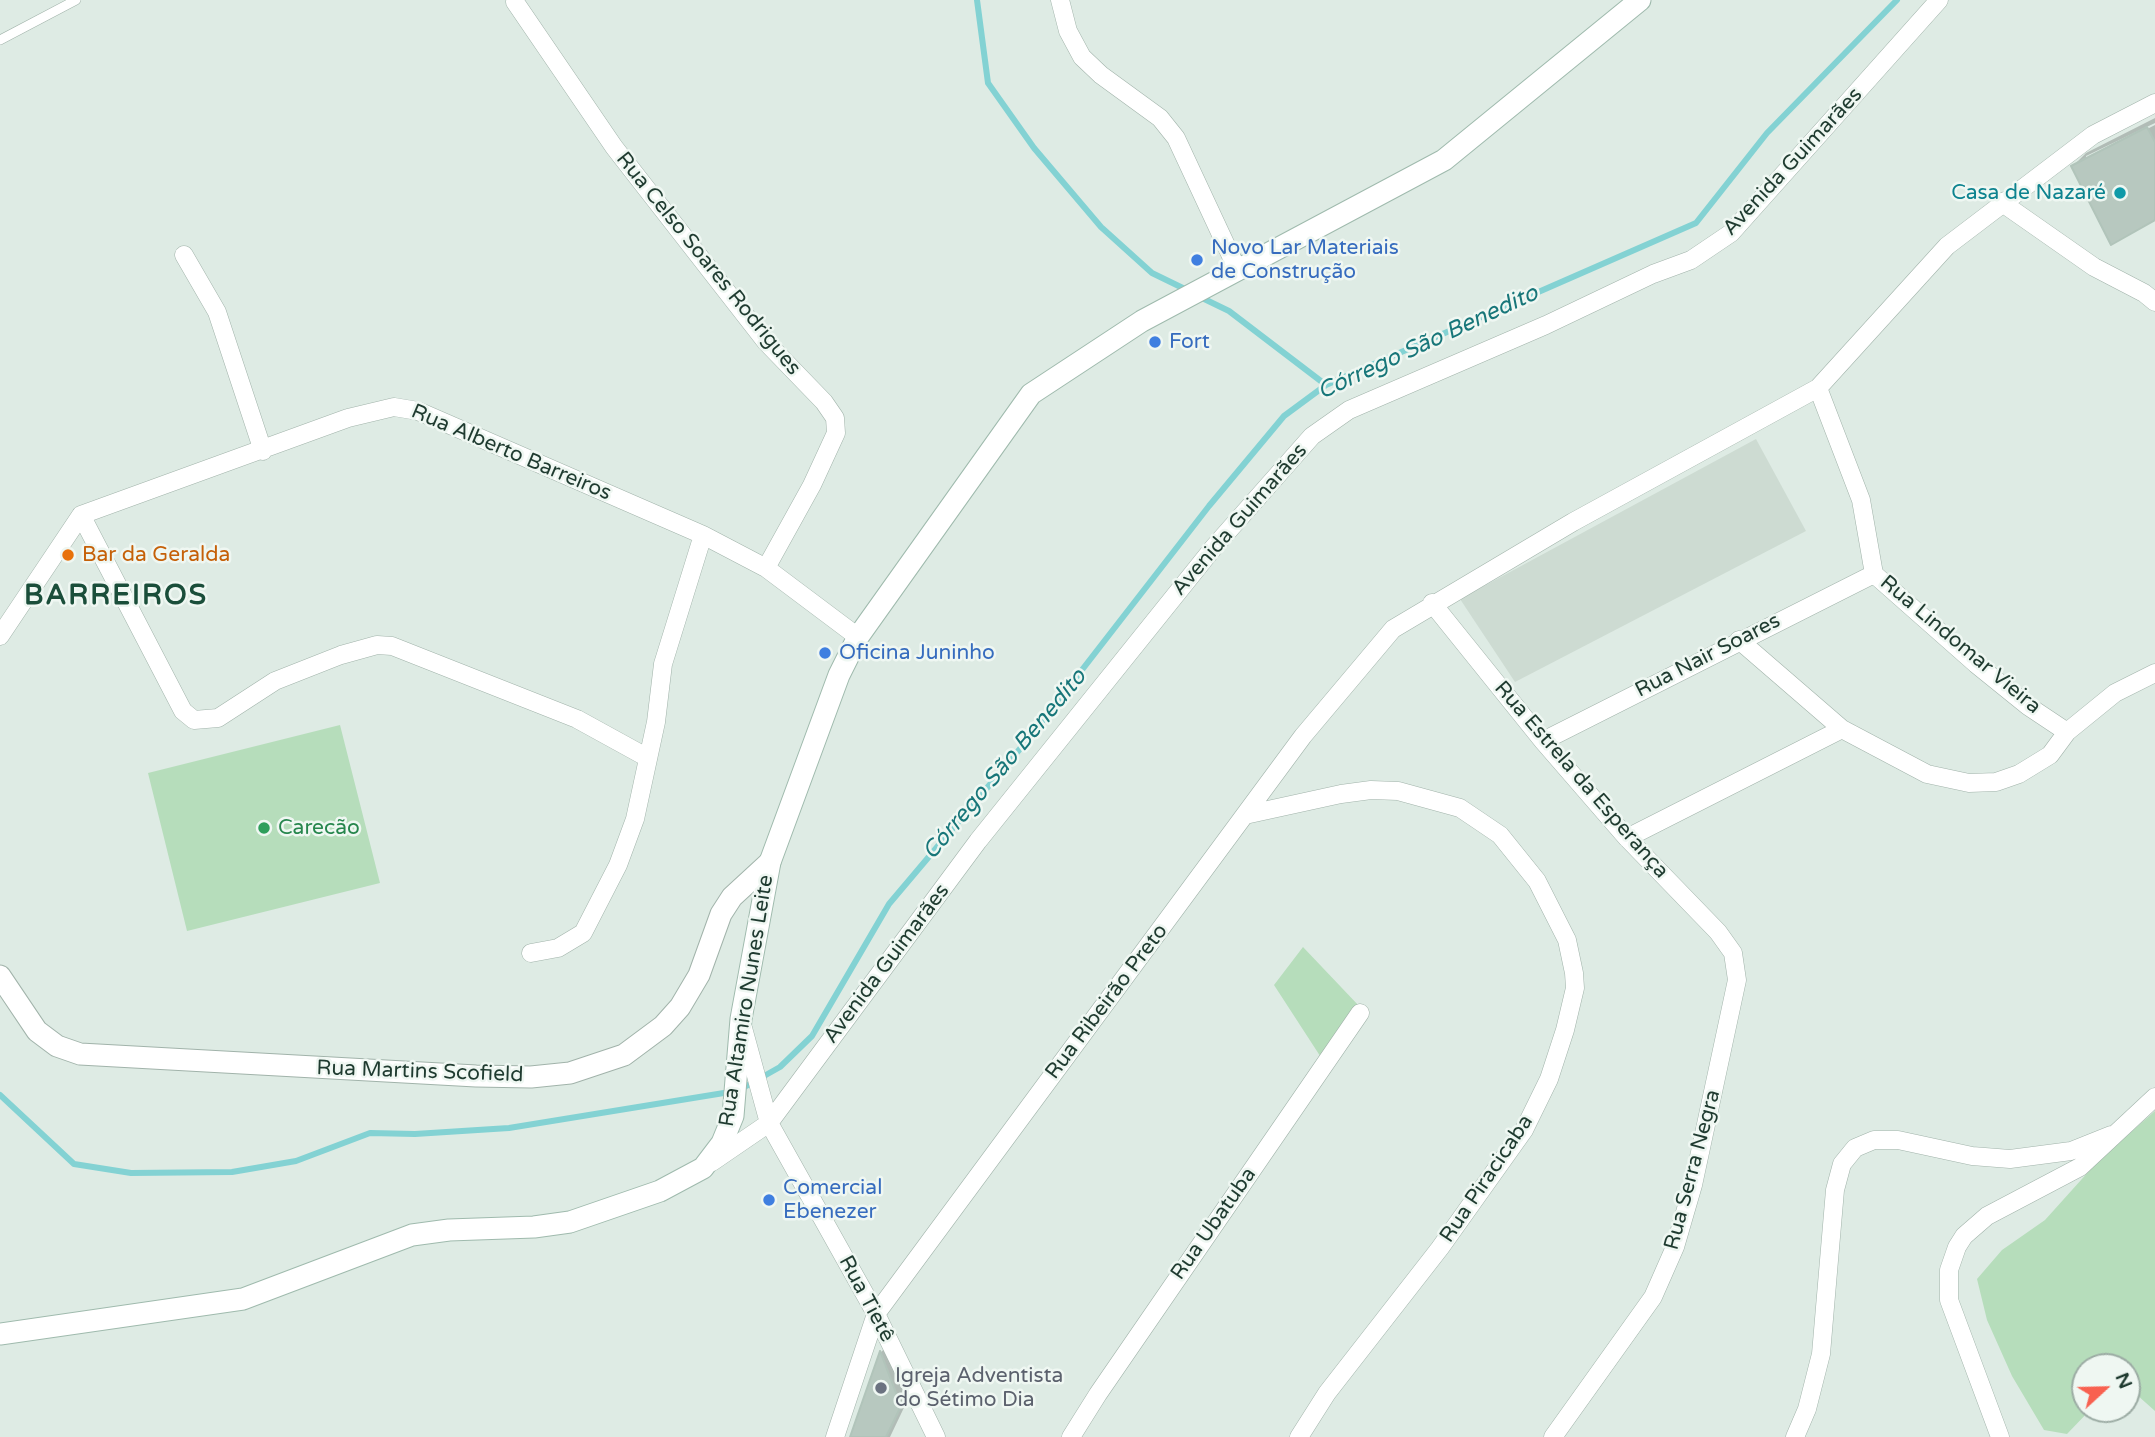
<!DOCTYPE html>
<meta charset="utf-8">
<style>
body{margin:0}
#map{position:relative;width:2155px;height:1437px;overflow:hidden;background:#deebe4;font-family:"Varela Round",sans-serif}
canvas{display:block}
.north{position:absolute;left:2071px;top:1353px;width:70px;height:70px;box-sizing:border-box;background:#eff7f2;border:2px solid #9caca4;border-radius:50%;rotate:68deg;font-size:19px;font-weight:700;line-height:28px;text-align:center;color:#1f3b30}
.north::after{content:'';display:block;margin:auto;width:24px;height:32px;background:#f86150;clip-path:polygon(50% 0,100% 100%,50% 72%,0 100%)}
</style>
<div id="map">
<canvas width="2155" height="1437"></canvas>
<div class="north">N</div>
</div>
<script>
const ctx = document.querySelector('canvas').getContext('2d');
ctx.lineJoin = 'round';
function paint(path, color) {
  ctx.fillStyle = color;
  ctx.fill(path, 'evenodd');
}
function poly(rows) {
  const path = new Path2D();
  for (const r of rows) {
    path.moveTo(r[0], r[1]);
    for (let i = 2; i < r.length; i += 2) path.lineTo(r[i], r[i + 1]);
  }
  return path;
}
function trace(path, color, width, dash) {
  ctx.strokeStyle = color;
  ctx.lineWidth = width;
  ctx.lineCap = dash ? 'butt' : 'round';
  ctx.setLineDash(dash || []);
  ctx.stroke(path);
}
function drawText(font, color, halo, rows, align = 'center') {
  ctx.font = font + ' "Varela Round",sans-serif';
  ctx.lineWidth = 5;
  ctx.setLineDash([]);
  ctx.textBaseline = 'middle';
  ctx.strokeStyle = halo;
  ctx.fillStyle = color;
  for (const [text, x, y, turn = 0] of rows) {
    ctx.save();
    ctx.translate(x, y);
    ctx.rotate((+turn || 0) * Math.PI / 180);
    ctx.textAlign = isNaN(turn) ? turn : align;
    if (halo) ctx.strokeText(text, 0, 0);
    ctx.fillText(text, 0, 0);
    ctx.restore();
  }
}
const built = poly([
 [1756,439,1806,531,1515,682,1460,599]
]);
const green = poly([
 [340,725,380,883,187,931,148,773],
 [1303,947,1360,1007,1324,1062,1274,985],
 [2155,1111,2155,1411,2127,1386,2127,1367,2085,1367,2085,1409,2091,1409,2067,1434,2044,1430,2012,1376,1987,1320,1977,1279,2002,1250,2045,1220,2099,1160]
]);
const shadow = poly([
 [2155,118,2155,123,2086,156,2086,160,2155,125,2155,218,2073,166,2086,153],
 [890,1344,910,1395,890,1437,852,1437,881,1352]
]);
const stream = poly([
 [977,0,988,83,1034,148,1101,227,1152,273,1189,291],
 [1198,296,1229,311,1326,385],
 [741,1089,780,1067,812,1036,889,904,1030,737,1209,506,1284,416,1326,385,1696,223,1767,133,1897,0],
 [0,1095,74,1164,131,1173,232,1172,296,1161,370,1133,415,1134,509,1128,730,1092]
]);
const building = poly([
 [2147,127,2155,142,2155,220,2111,245,2071,166,2147,127],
 [880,1351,901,1406,886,1437,850,1437,880,1351]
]);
const service = poly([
 [0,40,76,0]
]);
const minor = poly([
 [1060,0,1068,31,1082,57,1101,75,1160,118,1176,138,1238,271],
 [515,2,614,147,766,342,824,402,835,418,836,433,812,485,766,568],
 [2001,202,2094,267,2144,293,2155,302],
 [184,255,217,312,263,451],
 [1818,388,1861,500,1874,574,1976,664,2028,706,2067,732],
 [81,515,183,711,194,720,218,718,275,681,341,655,377,645,392,646,577,719,648,758],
 [1432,603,1543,741,1627,838,1718,932,1733,953,1737,980,1693,1185,1675,1247,1653,1297,1553,1437],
 [0,636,81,515,348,418,394,407,418,411,703,535,766,568,858,637],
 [1739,640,1842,729,1927,774,1969,783,1996,782,2019,774,2050,755,2067,732,2115,693,2155,673],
 [1543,741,1874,574],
 [1245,815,1341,794,1371,790,1398,791,1460,808,1500,835,1537,881,1567,940,1574,973,1575,988,1565,1030,1549,1079,1524,1130,1440,1248,1327,1393,1299,1437],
 [1627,838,1842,729],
 [531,953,558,948,583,933,618,865,635,819,656,722,663,664,703,535],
 [743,1028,769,1123],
 [769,1123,978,841,1214,547,1312,436,1349,410,1546,325,1653,274,1691,260,1731,233,1939,0],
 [712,1162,769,1123,876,1314,936,1437],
 [835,1437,876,1314,1303,736,1393,629,1573,522,1818,388,1947,246,2093,135,2155,103],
 [1071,1437,1098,1394,1360,1013],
 [1795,1437,1807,1409,1821,1354,1835,1190,1842,1164,1855,1148,1874,1140,1898,1140,1972,1156,2010,1159,2071,1151,2111,1135],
 [2000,1437,1949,1300,1949,1270,1957,1247,1964,1236,1987,1216,2080,1167,2155,1097]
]);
const tertiary = poly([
 [0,976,37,1031,57,1046,80,1054,476,1076,531,1077,570,1073,624,1055,663,1026,680,1007,699,975,721,914,732,897,770,862]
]);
const secondary = poly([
 [0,1334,243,1299,412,1235,449,1230,534,1227,570,1222,660,1191,703,1168,722,1143,733,1116,741,1019,770,862,839,675,858,637,1031,394,1142,321,1444,160,1640,0]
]);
const markers = [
 [2120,193,7,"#0f9aa8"],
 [1197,260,7,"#3f7fe0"],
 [1155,342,7,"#3f7fe0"],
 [68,555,7,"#e8710a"],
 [825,653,7,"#3f7fe0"],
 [264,828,7,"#2e9e5b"],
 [769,1200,7,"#3f7fe0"],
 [881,1388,7,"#6b7280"]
];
const streetNames = [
 ["Avenida Guimarães",1793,162,-47],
 ["Rua Celso Soares Rodrigues",708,264,51],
 ["Rua Alberto Barreiros",511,453,23],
 ["Avenida Guimarães",1240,520,-49],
 ["Rua Lindomar Vieira",1960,645,40],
 ["Rua Nair Soares",1708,656,-27],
 ["Rua Estrela da Esperança",1581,780,49],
 ["Avenida Guimarães",887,964,-53],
 ["Rua Altamiro Nunes Leite",747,1001,-81],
 ["Rua Ribeirão Preto",1107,1002,-53],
 ["Rua Martins Scofield",420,1072,2],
 ["Rua Serra Negra",1693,1170,-75],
 ["Rua Piracicaba",1487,1179,-56],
 ["Rua Ubatuba",1214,1224,-55],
 ["Rua Tietê",866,1299,62]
];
const cultureNames = [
 ["Casa de Nazaré",2106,193]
];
const shopNames = [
 ["Novo Lar Materiais",1211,248],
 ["de Construção",1211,272],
 ["Fort",1169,342],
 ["Oficina Juninho",839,653],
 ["Comercial",783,1188],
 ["Ebenezer",783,1212]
];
const foodNames = [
 ["Bar da Geralda",82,555]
];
const leisureNames = [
 ["Carecão",278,828]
];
const worshipNames = [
 ["Igreja Adventista",895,1376],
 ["do Sétimo Dia",895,1400]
];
const waterNames = [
 ["Córrego São Benedito",1428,343,-25],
 ["Córrego São Benedito",1005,765,-50]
];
const districtNames = [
 ["BARREIROS",116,597]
];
paint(built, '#cddbd2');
paint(green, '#b6ddbb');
paint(shadow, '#0003');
trace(stream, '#83d2d3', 6);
paint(building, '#b7c8bf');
trace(building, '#b1c4ba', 2);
trace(service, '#a1b3aa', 10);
trace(minor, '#a1b3aa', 19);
trace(tertiary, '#a1b3aa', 23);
trace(secondary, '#9fbaad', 23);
trace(service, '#fff', 9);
trace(minor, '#fff', 18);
trace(tertiary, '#fff', 21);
trace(secondary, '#fff', 21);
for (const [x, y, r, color] of markers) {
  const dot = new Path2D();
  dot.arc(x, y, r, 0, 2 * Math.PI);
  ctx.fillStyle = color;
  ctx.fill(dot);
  trace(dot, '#eff7f2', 2.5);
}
drawText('21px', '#1f3b30', '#eff7f2', streetNames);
drawText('21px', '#0d838f', '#eff7f2', cultureNames, 'right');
drawText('21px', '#366cbe', '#eff7f2', shopNames, 'left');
drawText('21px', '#c56008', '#eff7f2', foodNames, 'left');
drawText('21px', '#27864d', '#eff7f2', leisureNames, 'left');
drawText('21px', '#5b616d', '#eff7f2', worshipNames, 'left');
drawText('italic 23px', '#177679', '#eff7f2', waterNames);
ctx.letterSpacing = '2px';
drawText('bold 28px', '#1a4e3a', '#eff7f2', districtNames);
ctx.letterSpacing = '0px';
</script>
